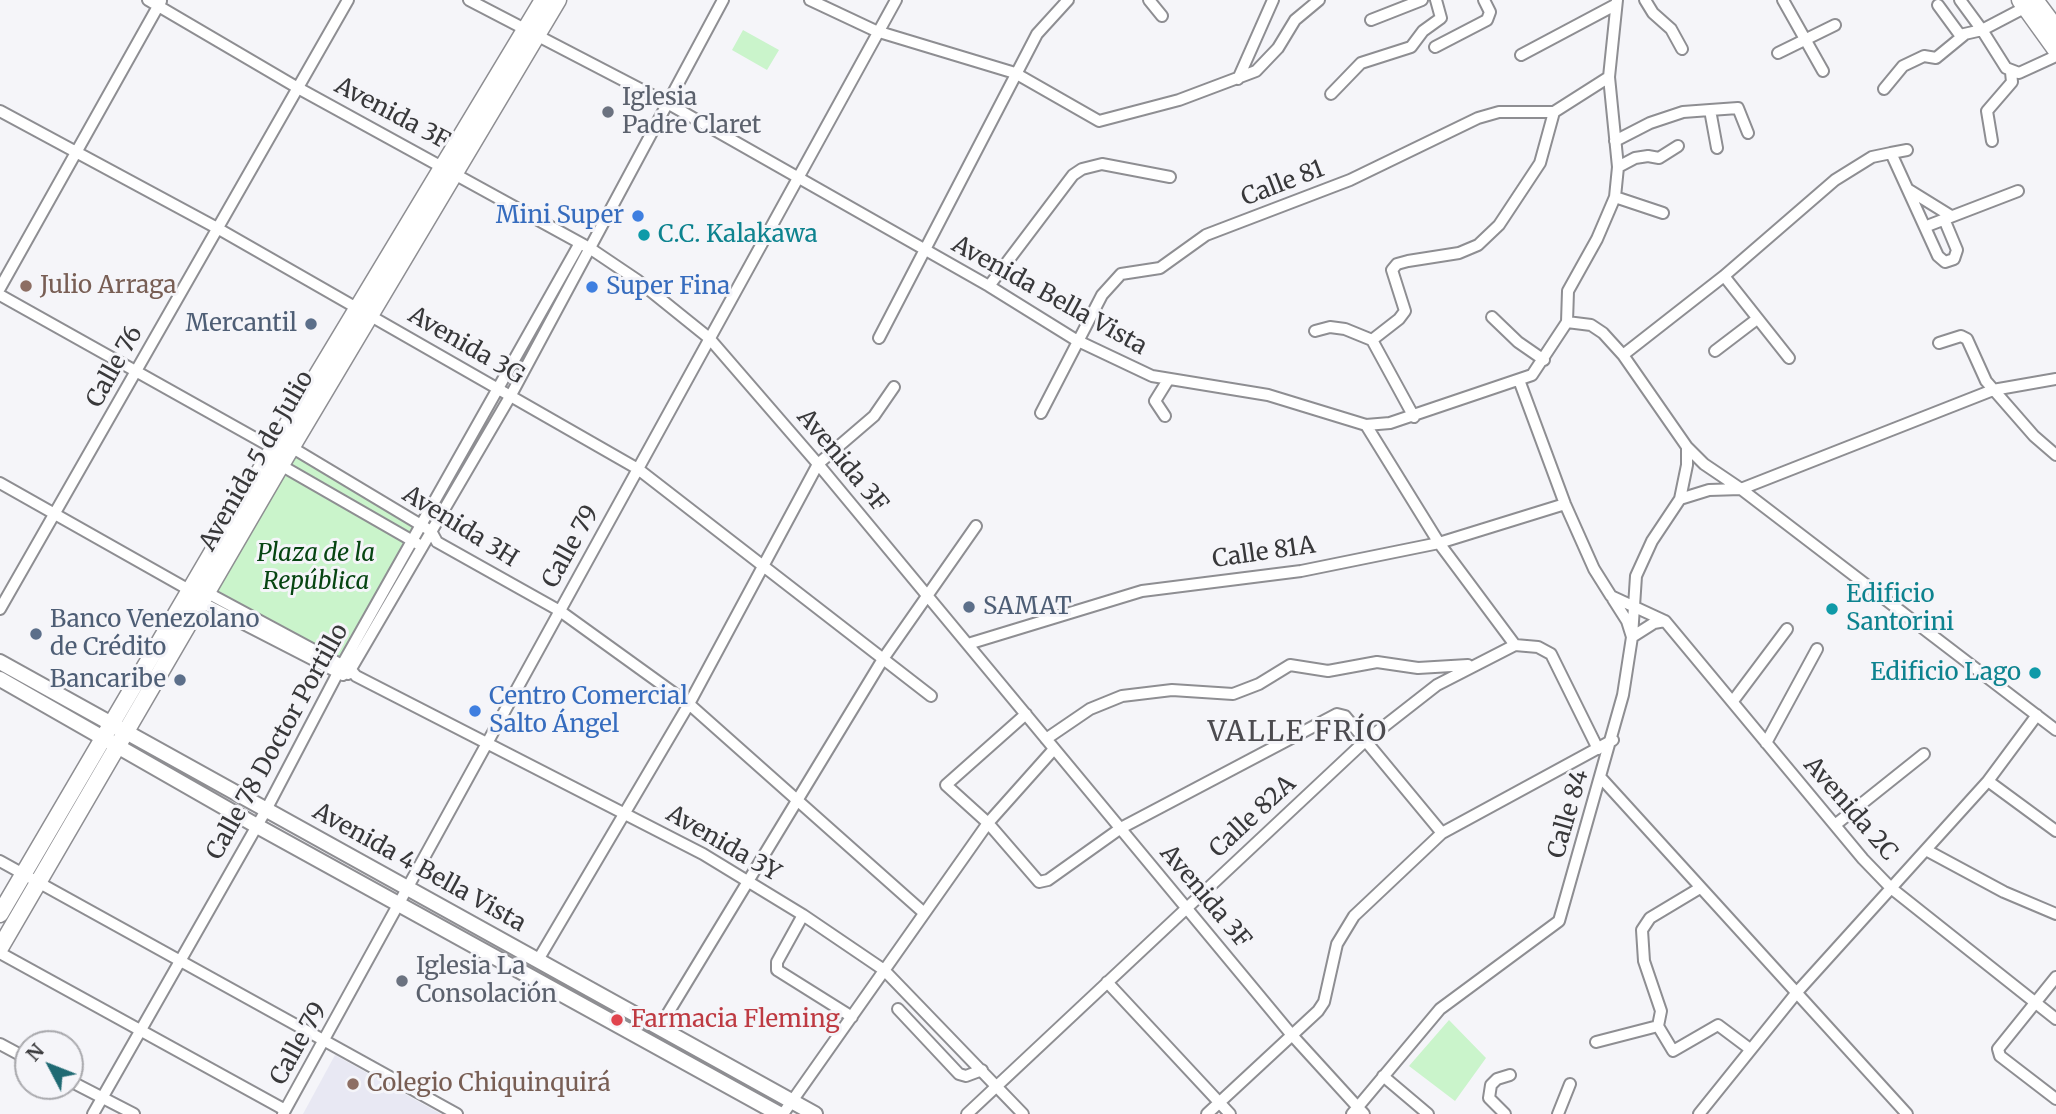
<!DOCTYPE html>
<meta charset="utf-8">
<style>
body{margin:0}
#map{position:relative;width:2056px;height:1114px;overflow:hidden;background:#f5f5f9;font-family:Merriweather,serif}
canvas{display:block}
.north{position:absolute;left:14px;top:1030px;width:70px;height:70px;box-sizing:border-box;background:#f5f5f9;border:2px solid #a9a9ad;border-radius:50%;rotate:312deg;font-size:19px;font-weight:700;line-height:28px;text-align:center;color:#38383a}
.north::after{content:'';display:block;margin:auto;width:24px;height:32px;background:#1f6a73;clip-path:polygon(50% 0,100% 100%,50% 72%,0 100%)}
</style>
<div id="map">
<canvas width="2056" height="1114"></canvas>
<div class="north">N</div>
</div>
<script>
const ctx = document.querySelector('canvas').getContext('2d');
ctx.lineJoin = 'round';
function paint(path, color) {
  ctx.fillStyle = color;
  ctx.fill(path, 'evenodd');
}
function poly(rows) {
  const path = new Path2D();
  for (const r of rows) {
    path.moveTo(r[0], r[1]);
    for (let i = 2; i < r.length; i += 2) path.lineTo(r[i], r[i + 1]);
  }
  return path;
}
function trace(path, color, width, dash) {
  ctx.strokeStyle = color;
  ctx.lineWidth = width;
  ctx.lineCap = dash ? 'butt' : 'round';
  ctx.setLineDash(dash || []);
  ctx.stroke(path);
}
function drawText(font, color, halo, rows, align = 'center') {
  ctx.font = font + ' Merriweather,serif';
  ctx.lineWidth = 6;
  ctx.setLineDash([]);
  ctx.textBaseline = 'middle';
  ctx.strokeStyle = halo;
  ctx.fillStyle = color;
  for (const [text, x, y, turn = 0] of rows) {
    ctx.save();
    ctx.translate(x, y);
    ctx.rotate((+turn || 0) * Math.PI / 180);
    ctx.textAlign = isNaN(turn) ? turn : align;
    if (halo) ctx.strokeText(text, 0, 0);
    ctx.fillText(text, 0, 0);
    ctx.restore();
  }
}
const built = poly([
 [335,1055,441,1114,303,1114]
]);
const green = poly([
 [743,30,779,50,767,70,732,50],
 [298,449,426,526,344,671,209,603],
 [1449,1020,1486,1058,1455,1101,1409,1066]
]);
const minor = poly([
 [148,0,298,88,591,249,637,280,709,338,818,464,1291,1034,1364,1114],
 [469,0,667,103,989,286,1076,340,1152,376,1268,395,1366,425,1390,423,1532,375,1567,322],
 [810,0,876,31,1015,73,1099,121,1179,100,1256,71,1278,48,1295,20,1319,0],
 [1149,0,1162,16],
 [1645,0,1653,13,1671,29,1682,49],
 [1783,0,1823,71],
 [1938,5,1960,35,1982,30,1960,0],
 [2024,8,1982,30,2006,68,2019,73,2056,56],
 [1371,20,1422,0],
 [1435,47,1487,20,1490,12,1484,0],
 [1778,53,1835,25],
 [1521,55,1615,5],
 [1238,79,1273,0],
 [1884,89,1903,66,1924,56,1936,58,1964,35],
 [1331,94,1361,63,1411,47,1423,31,1441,18,1436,0],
 [1710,110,1738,108,1748,133],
 [0,111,217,228,638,469,931,696],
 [1615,141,1650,123,1683,112,1710,110,1717,148],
 [1992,141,1987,111,2012,82,2011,72],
 [1891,153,1907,150],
 [1618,167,1635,158,1648,156,1659,158,1678,146],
 [1909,190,1951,216],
 [1615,197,1663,213],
 [1927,226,2018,191],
 [1724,276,1789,358],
 [989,286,1073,175,1082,169,1102,164,1170,177],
 [0,288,161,1],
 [0,295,264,443,278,440,291,447,431,531,437,542,560,611,689,704,923,912],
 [1492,317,1518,342,1544,360],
 [1567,322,1591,325,1603,333,1623,355,1687,447,1704,464,1741,489,2056,730],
 [1567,322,1568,291,1597,239,1615,197,1618,167,1609,77,1617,0],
 [1315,331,1330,327,1345,329,1372,340],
 [879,338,1037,34,1068,0],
 [1939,343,1961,336,1967,339,1986,381,2034,436,2056,455],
 [1715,351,1757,319],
 [1623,355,1724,276,1835,180,1872,157,1891,153,1938,256,1945,262,1954,259,1957,250,1944,219],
 [1519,380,1565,504,1594,569,1611,596,1665,621,1863,859,1891,888,2056,1019],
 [1041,413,1102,295,1121,274,1160,268,1206,235,1350,180,1478,118,1499,112,1554,112,1609,77],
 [1165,416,1155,401,1168,380],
 [1414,417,1372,340,1399,319,1405,311,1392,270,1397,264,1408,261,1459,253,1478,245,1499,225,1540,163,1554,112],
 [277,463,418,544],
 [0,483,184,587,189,595,201,602,343,675],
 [1680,499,1709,490,1741,489,1993,390,2056,379],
 [204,591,351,670,356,676,703,854,803,915,884,970,1023,1114],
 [1613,599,1627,621,1632,637,1654,623,1665,621],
 [0,609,348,0],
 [968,644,1142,591,1301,571,1439,543,1565,504],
 [1515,645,1538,647,1551,654,1598,749],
 [348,674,511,395,723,0],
 [1733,701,1787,629],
 [1026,714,946,785,988,823,1039,882,1048,880,1121,828,1337,714,1345,716,1442,833],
 [1046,739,1090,709,1122,696,1172,690,1233,694,1259,684,1290,665,1328,671,1377,662,1418,668,1468,665],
 [1766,743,1817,649],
 [1602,779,1907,1114],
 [1988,781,2056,831],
 [1835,825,1924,754],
 [1926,850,2004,892,2056,914],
 [0,861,457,1114],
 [1700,888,1650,918,1642,930,1644,961,1661,1011,1658,1026,1673,1051,1718,1025,1750,1049],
 [803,915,777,962,777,970,852,1017],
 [0,953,285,1110],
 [538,960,689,704,818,464,874,416,894,387],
 [2056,977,1998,1049,2000,1056,2056,1099],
 [1107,982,1230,1114],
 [898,1009,959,1074,966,1076,982,1070],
 [659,1028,883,659,976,526],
 [1596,1042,1658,1026],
 [0,1044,28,1059],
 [1383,1076,1428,1114],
 [70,1081,134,1114],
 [93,1114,266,810,342,665,580,243],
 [283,1114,896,0],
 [783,1114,988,823,1054,749],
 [967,1114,1364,742,1437,685,1515,645,1439,543,1366,425],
 [1207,1114,1318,1011,1324,1002,1337,944,1354,916,1442,833,1613,740],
 [1352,1114,1440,1009,1559,921,1623,695,1632,637,1636,576,1652,541,1680,499,1687,465,1687,447],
 [1505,1114,1489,1098,1491,1085,1497,1079,1510,1075],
 [1558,1114,1570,1084],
 [1699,1114,1798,991,1988,781,2037,715]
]);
const tertiary = poly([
 [0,662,815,1114],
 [0,679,257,826,779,1114]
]);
const secondary = poly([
 [2020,0,2056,50],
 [2035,0,2056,28],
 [0,914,278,440,543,0],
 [0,948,281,465,558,0]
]);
const markers = [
 [608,112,7,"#6b7280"],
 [638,216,7,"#3f7fe0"],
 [644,235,7,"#0f9aa8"],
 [26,286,7,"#8d6e63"],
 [592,287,7,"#3f7fe0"],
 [311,324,7,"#5c6f8a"],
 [969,607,7,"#5c6f8a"],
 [1832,609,7,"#0f9aa8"],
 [36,634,7,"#5c6f8a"],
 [2035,673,7,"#0f9aa8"],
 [180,680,7,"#5c6f8a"],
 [475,711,7,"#3f7fe0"],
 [402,981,7,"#6b7280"],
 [617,1020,7,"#e0444e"],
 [353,1084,7,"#8d6e63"]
];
const worshipNames = [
 ["Iglesia",622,98],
 ["Padre Claret",622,126],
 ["Iglesia La",416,967],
 ["Consolación",416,995]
];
const streetNames = [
 ["Avenida 3F",392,114,28],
 ["Calle 81",1283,184,-21],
 ["Avenida Bella Vista",1049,296,29],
 ["Avenida 3G",466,346,30],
 ["Calle 76",115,367,-61],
 ["Avenida 5 de Julio",257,461,-60],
 ["Avenida 3F",842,461,50],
 ["Avenida 3H",460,527,32],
 ["Calle 79",571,547,-61],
 ["Calle 81A",1264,553,-8],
 ["Calle 78 Doctor Portillo",278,742,-61],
 ["Avenida 2C",1850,809,49],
 ["Calle 84",1569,814,-74],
 ["Calle 82A",1253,817,-43],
 ["Avenida 3Y",723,844,30],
 ["Avenida 4 Bella Vista",419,868,29],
 ["Avenida 3F",1205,897,50],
 ["Calle 79",299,1044,-61]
];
const shopNames = [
 ["Mini Super",624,216,"right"],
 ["Super Fina",606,287],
 ["Centro Comercial",489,697],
 ["Salto Ángel",489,725]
];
const cultureNames = [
 ["C.C. Kalakawa",658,235],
 ["Edificio",1846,595],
 ["Santorini",1846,623],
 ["Edificio Lago",2021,673,"right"]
];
const educationNames = [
 ["Julio Arraga",40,286],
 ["Colegio Chiquinquirá",367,1084]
];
const serviceNames = [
 ["Mercantil",297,324],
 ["SAMAT",983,607,"left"],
 ["Banco Venezolano",50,620,"left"],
 ["de Crédito",50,648,"left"],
 ["Bancaribe",166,680]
];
const parkNames = [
 ["Plaza de la",316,554],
 ["República",316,582]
];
const healthNames = [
 ["Farmacia Fleming",631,1020]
];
const quarterNames = [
 ["VALLE FRÍO",1298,733]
];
paint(built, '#e8e8f3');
paint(green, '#caf4cb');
trace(minor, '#8e8e92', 14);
trace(tertiary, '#8e8e92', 18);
trace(secondary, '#8e8e92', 19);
trace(minor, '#fff', 10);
trace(tertiary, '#fff', 14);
trace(secondary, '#fff', 16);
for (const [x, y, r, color] of markers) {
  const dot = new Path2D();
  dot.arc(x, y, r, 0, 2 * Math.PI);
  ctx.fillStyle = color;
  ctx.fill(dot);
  trace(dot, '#f5f5f9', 2.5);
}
drawText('24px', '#5b616d', '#f5f5f9', worshipNames, 'left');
drawText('24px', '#38383a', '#f5f5f9', streetNames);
drawText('24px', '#366cbe', '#f5f5f9', shopNames, 'left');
drawText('24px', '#0d838f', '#f5f5f9', cultureNames, 'left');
drawText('24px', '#785e54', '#f5f5f9', educationNames, 'left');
drawText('24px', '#4e5e75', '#f5f5f9', serviceNames, 'right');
drawText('italic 24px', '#074512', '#f5f5f9', parkNames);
drawText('24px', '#be3a42', '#f5f5f9', healthNames, 'left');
ctx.letterSpacing = '2px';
drawText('28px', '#4c4b4f', '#f5f5f9', quarterNames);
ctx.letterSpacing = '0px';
</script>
